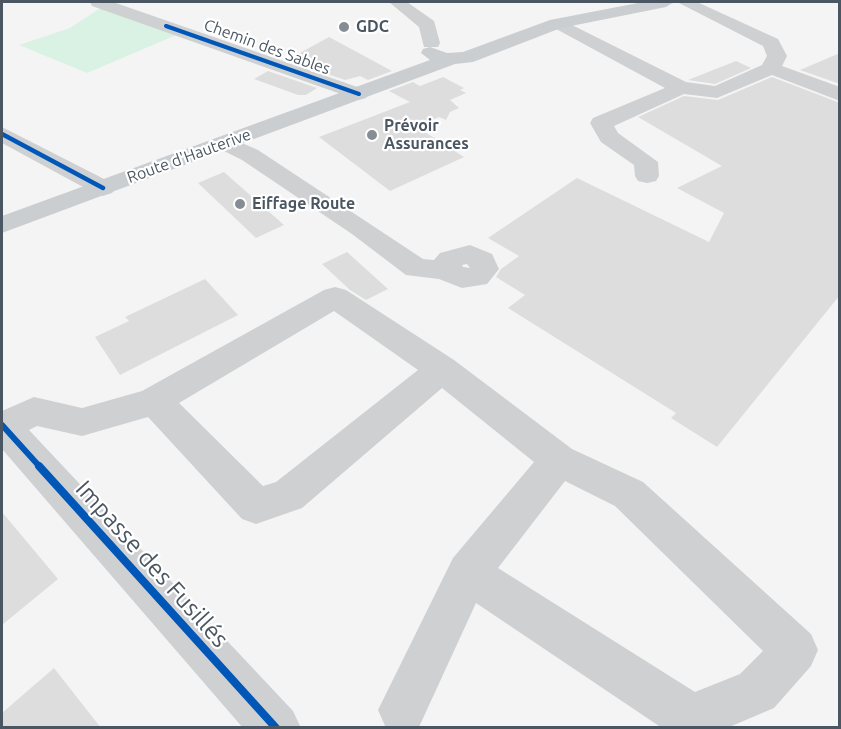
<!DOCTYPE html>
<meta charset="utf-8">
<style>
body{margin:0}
#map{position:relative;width:841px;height:729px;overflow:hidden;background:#f4f4f4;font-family:Ubuntu,sans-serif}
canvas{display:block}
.frame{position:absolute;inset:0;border:3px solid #4a5661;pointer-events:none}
</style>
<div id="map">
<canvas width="841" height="729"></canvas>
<div class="frame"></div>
</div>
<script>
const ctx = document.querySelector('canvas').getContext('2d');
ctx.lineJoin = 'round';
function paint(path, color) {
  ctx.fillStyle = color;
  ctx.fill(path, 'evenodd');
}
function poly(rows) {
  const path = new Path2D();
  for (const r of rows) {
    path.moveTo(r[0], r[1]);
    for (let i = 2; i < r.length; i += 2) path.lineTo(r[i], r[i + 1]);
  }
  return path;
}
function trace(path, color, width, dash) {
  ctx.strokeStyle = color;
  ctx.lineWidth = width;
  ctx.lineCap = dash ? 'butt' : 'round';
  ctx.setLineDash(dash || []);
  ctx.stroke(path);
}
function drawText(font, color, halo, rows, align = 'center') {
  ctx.font = font + ' Ubuntu,sans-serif';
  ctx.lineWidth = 4.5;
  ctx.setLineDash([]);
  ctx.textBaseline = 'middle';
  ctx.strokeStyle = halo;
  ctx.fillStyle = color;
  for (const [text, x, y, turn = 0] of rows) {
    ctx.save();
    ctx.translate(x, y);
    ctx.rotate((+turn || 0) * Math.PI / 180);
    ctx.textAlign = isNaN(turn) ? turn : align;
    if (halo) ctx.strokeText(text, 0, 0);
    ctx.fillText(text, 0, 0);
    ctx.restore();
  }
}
const green = poly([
 [102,7,181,33,87,73,19,45,70,28]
]);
const building = poly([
 [329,37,392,71,368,80,360,76,345,80,287,60],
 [840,53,840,84,800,70],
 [736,61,751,68,715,84,688,80],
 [268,71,317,88,306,95,298,95,254,79],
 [443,77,464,88,460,90,466,93,450,100,459,108,450,112,446,120,439,117,417,127,464,157,390,191,319,137,410,102,389,91,413,82,420,86],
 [772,77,840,103,840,295,717,447,671,418,676,413,508,308,525,295,496,277,501,269,519,256,488,238,577,178,709,242,724,213,677,188,722,166,638,117,684,96,718,100],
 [224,172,284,225,256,238,198,183],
 [347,252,388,289,366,300,350,290,322,264],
 [205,279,238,315,120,375,95,337,129,321,125,317],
 [2,512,58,579,2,625],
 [54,668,101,728,2,728,2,713]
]);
const minor = poly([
 [90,2,113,2,366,90,369,94,366,98,359,100,352,98,92,6,90,2],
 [389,2,407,2,434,21,440,43,438,47,424,47,419,27,389,2],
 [677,2,697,2,778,39,787,56,782,66,840,87,840,101,772,75,717,98,684,94,614,126,618,133,658,162,659,176,656,181,647,183,638,181,635,176,634,165,601,142,590,123,593,118,665,88,547,24,550,20,562,20,686,82,715,86,762,65,767,56,763,46,677,2],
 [2,127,112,183,116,188,112,193,103,196,94,193,2,143,2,127],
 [226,136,258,150,423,259,434,260,440,253,470,245,492,254,499,269,487,284,462,288,439,279,406,275,352,234,242,160,218,148,215,143,218,138,226,136],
 [467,264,470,268,463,267,462,265,467,264],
 [335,287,346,290,454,360,572,449,643,482,811,634,818,650,811,666,774,708,727,728,662,728,476,603,419,727,386,728,378,710,453,558,534,462,442,388,302,508,256,524,242,519,148,417,82,436,37,426,29,430,293,711,301,728,243,728,2,449,2,411,34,397,82,408,142,391,324,290,335,287],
 [334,311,418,370,276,482,263,486,179,403,334,311],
 [565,481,615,506,763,651,740,674,695,692,498,568,565,481]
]);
const major = poly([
 [643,2,674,2,666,7,561,28,473,62,455,64,2,233,2,216,430,60,421,53,423,49,430,47,447,53,463,52,550,20,643,2]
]);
const cyclewayFar3 = poly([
 [166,26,359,94]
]);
const cyclewayFar2 = poly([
 [2,134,103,188]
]);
const cyclewayFar1 = poly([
 [2,425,40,467]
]);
const cycleway = poly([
 [39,466,276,728]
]);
const markers = [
 [344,27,6,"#868d94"],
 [372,135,6,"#868d94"],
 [240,204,6,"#868d94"]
];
const farPoinames = [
 ["GDC",356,27],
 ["Prévoir",384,126],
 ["Assurances",384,144],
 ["Eiffage Route",252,204]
];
const farStreetnames = [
 ["Chemin des Sables",267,47,20],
 ["Route d'Hauterive",189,156,-20]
];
const nearStreetnames = [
 ["Impasse des Fusillés",152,564,48]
];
paint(green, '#d9f2e3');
paint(building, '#ddddde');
paint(minor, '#ced0d2');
paint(major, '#caced1');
trace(cyclewayFar3, '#0057b8', 4);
trace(cyclewayFar2, '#0057b8', 4.5);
trace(cyclewayFar1, '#0057b8', 6);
trace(cycleway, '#0057b8', 8);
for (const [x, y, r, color] of markers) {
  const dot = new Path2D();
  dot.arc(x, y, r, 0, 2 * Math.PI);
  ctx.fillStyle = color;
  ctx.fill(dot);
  trace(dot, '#fff', 2);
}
drawText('bold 16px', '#4a5661', '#fff', farPoinames, 'left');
drawText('16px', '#4a5661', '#fff', farStreetnames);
drawText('24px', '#4a5661', '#fff', nearStreetnames);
</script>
